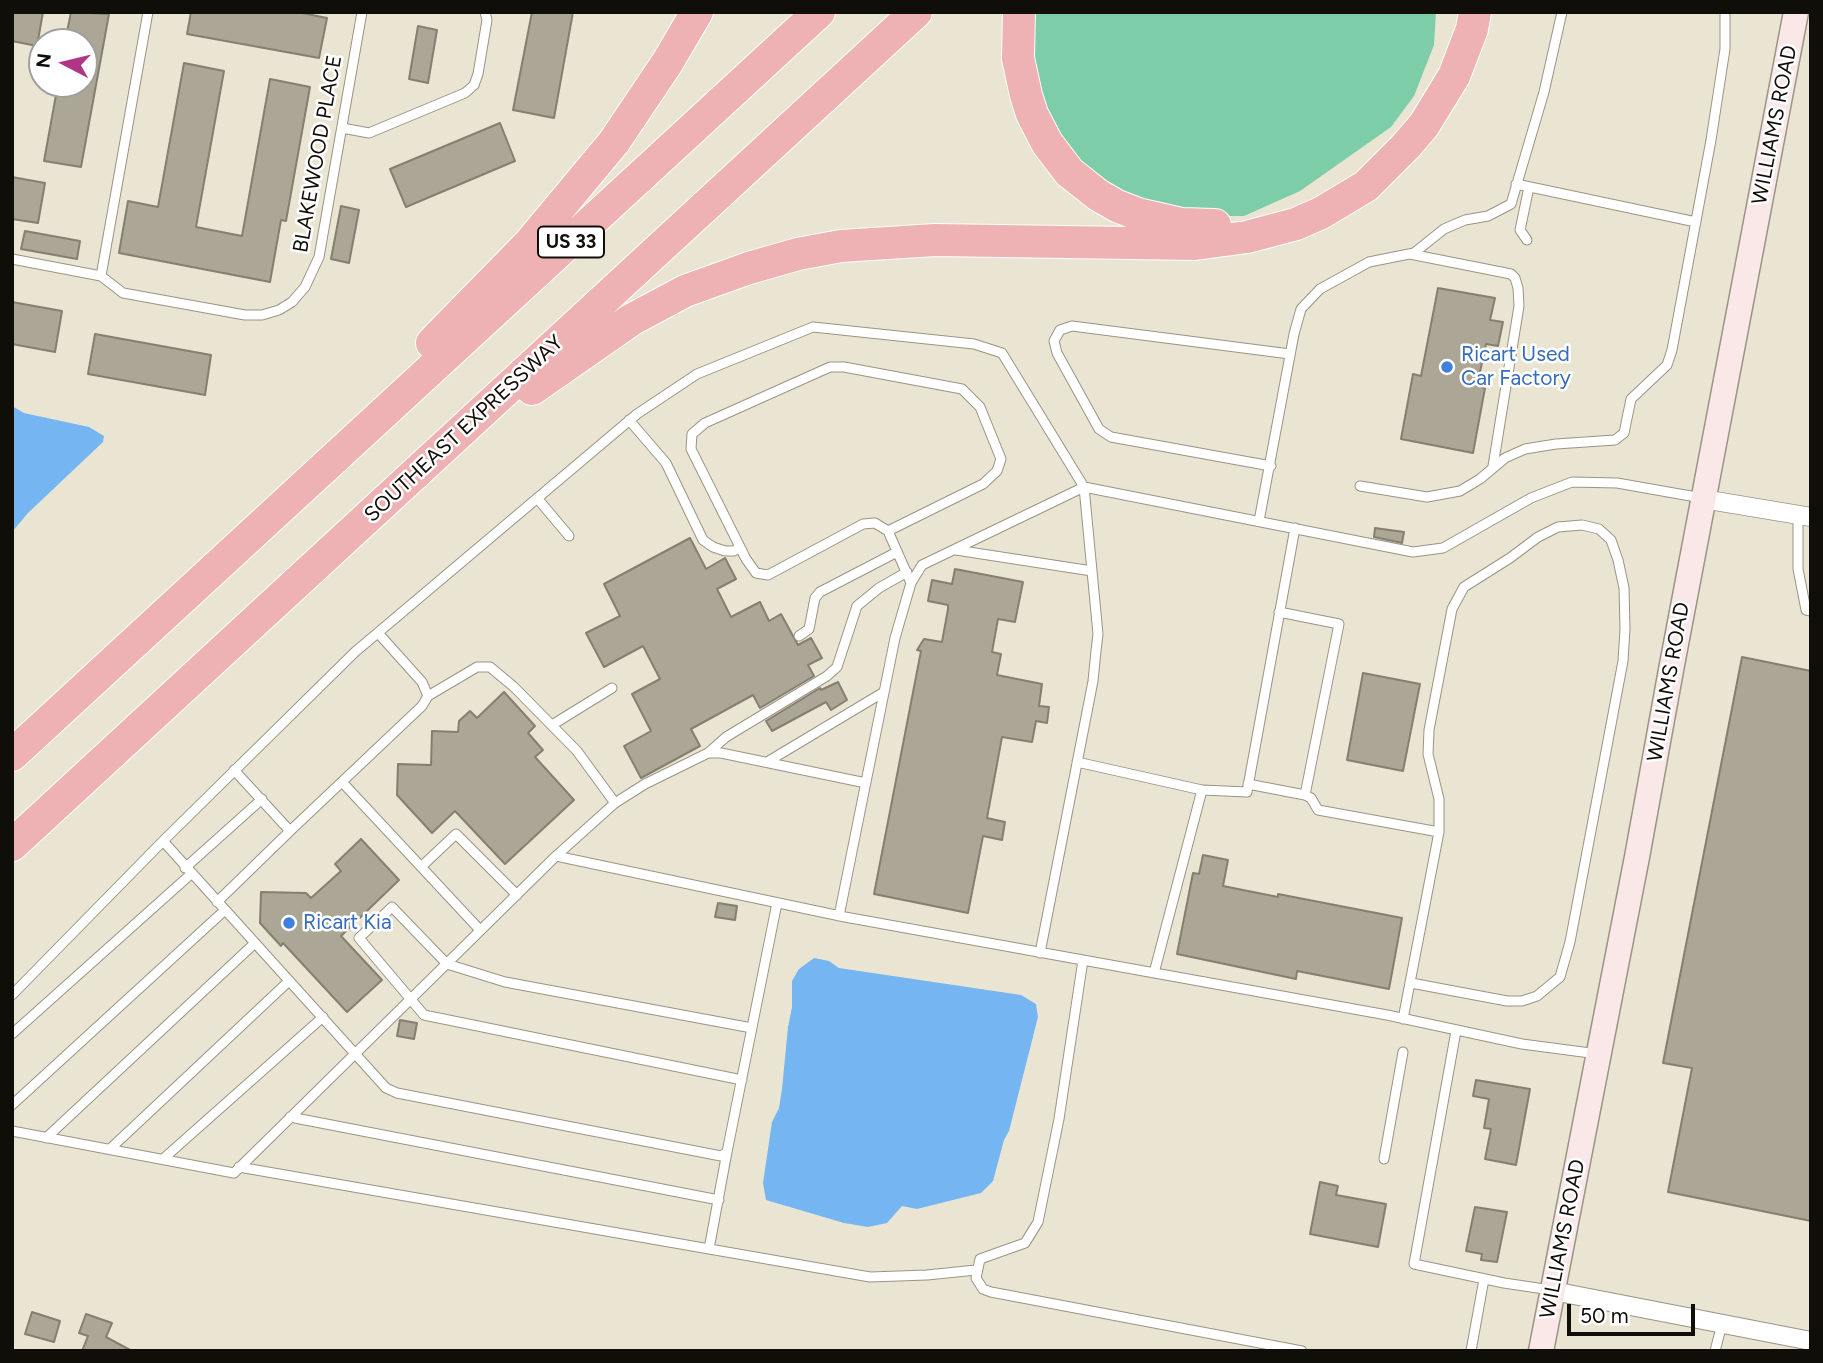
<!DOCTYPE html>
<style>
body{margin:0}
#map{position:relative;width:1823px;height:1363px;overflow:hidden;background:#eae4d3;font-family:Figtree,sans-serif}
canvas{display:block}
.frame{position:absolute;inset:0;border:14px solid #100e08;pointer-events:none}
.north{position:absolute;left:28px;top:28px;width:70px;height:70px;box-sizing:border-box;background:#fff;border:2px solid #9f9f9c;border-radius:50%;rotate:277deg;font-size:19px;font-weight:700;line-height:28px;text-align:center;color:#100e08}
.north::after{content:'';display:block;margin:auto;width:24px;height:32px;background:#b03587;clip-path:polygon(50% 0,100% 100%,50% 72%,0 100%)}
.scale{position:absolute;left:1567px;top:1304px;width:128px;height:32px;box-sizing:border-box;border:4px solid #100e08;border-top:0;padding-left:9px;font-size:21px;line-height:24px;white-space:nowrap;color:#100e08;-webkit-text-stroke:5px #fff;paint-order:stroke}
</style>
<div id="map">
<canvas width="1823" height="1363"></canvas>
<div class="frame"></div>
<div class="north">N</div>
<div class="scale">50 m</div>
</div>
<script>
const ctx = document.querySelector('canvas').getContext('2d');
ctx.lineJoin = 'round';
function paint(path, color) {
  ctx.fillStyle = color;
  ctx.fill(path, 'evenodd');
}
function poly(rows) {
  const path = new Path2D();
  for (const r of rows) {
    path.moveTo(r[0], r[1]);
    for (let i = 2; i < r.length; i += 2) path.lineTo(r[i], r[i + 1]);
  }
  return path;
}
function trace(path, color, width, dash) {
  ctx.strokeStyle = color;
  ctx.lineWidth = width;
  ctx.lineCap = dash ? 'butt' : 'round';
  ctx.setLineDash(dash || []);
  ctx.stroke(path);
}
function drawText(font, color, halo, rows, align = 'center') {
  ctx.font = font + ' Figtree,sans-serif';
  ctx.lineWidth = 5;
  ctx.setLineDash([]);
  ctx.textBaseline = 'middle';
  ctx.strokeStyle = halo;
  ctx.fillStyle = color;
  for (const [text, x, y, turn = 0] of rows) {
    ctx.save();
    ctx.translate(x, y);
    ctx.rotate((+turn || 0) * Math.PI / 180);
    ctx.textAlign = isNaN(turn) ? turn : align;
    if (halo) ctx.strokeText(text, 0, 0);
    ctx.fillText(text, 0, 0);
    ctx.restore();
  }
}
const green = poly([
 [1032,12,1436,12,1434,45,1414,96,1391,127,1300,191,1244,216,1180,216,1120,196,1076,165,1039,107,1024,37]
]);
const water = poly([
 [12,406,24,413,89,427,104,436,103,442,28,513,12,532],
 [814,958,829,961,839,968,1021,995,1036,1004,1038,1017,1009,1131,1004,1140,993,1181,981,1193,917,1209,902,1206,887,1223,868,1227,844,1223,766,1200,763,1183,772,1122,779,1108,782,1089,788,1027,792,1007,792,981,799,969]
]);
const building = poly([
 [12,12,43,12,37,46,12,41,12,12],
 [71,12,109,14,81,167,44,161,58,84,84,84,84,42,65,42,71,12],
 [191,12,297,12,327,18,319,58,187,34,191,12],
 [532,12,573,12,554,118,513,110,532,12],
 [418,26,437,30,428,83,409,79,418,26],
 [184,63,224,71,196,227,242,236,270,79,310,87,286,221,281,220,270,282,119,253,128,201,158,207,184,63],
 [500,123,515,161,406,207,390,169,500,123],
 [12,177,45,183,38,223,12,219,12,177],
 [341,206,359,210,349,263,331,259,341,206],
 [25,231,80,241,77,259,21,249,25,231],
 [1438,288,1495,298,1490,320,1503,322,1498,346,1486,344,1477,386,1485,388,1473,453,1401,439,1413,374,1421,376,1438,288],
 [12,302,62,311,55,352,12,344,12,302],
 [95,334,211,355,205,395,88,374,95,334],
 [1375,528,1404,532,1402,543,1374,537,1375,528],
 [690,538,706,569,725,558,736,579,717,589,731,617,760,602,769,621,781,614,798,645,811,638,822,658,808,665,814,676,760,708,753,695,691,729,700,746,641,778,624,746,651,731,632,694,660,679,643,646,604,667,586,633,620,616,604,584,690,538],
 [955,569,1023,582,1015,622,998,619,992,652,1001,654,997,675,1042,684,1039,706,1049,707,1047,723,1036,721,1032,742,1002,737,987,818,1005,822,1002,840,983,836,968,913,874,894,921,651,917,650,924,639,942,642,948,609,948,605,928,601,932,580,952,584,955,569],
 [1742,657,1811,671,1811,1221,1668,1192,1692,1068,1663,1063,1742,657],
 [1363,673,1420,684,1403,771,1347,760,1363,673],
 [838,682,847,700,831,710,826,702,772,731,766,721,820,688,821,690,838,682],
 [504,692,535,726,528,733,543,750,535,757,574,800,505,864,455,811,432,833,397,795,398,764,431,765,432,731,458,732,459,721,470,711,477,718,504,692],
 [361,839,399,880,341,936,382,980,347,1012,283,943,281,946,260,923,261,892,306,893,311,898,341,871,335,864,361,839],
 [1203,855,1228,860,1223,886,1278,897,1278,894,1402,918,1389,989,1297,971,1296,979,1177,954,1193,873,1199,874,1203,855],
 [718,903,737,906,735,920,715,917,718,903],
 [400,1020,417,1023,414,1039,397,1036,400,1020],
 [1476,1080,1530,1089,1516,1165,1485,1159,1491,1129,1484,1128,1489,1099,1473,1096,1476,1080],
 [1320,1182,1338,1186,1336,1195,1386,1204,1378,1247,1310,1234,1320,1182],
 [1475,1207,1507,1212,1497,1262,1481,1260,1482,1254,1466,1251,1475,1207],
 [32,1312,60,1321,54,1342,25,1334,32,1312],
 [86,1314,112,1323,106,1337,132,1351,82,1351,88,1336,79,1333,86,1314]
]);
const lane = poly([
 [342,128,369,133,465,93,474,85,478,74,487,20,485,12],
 [1516,184,1696,222],
 [1527,240,1520,230,1529,187],
 [1410,254,1511,274,1515,278,1518,288,1519,306,1493,466],
 [12,259,101,276,123,293,245,315,262,315,279,310,292,302,305,287,319,257,362,12],
 [101,276,148,12],
 [629,420,666,463,703,540,713,547,725,551,734,551,740,547],
 [1271,466,1111,437,1099,429,1057,353,1054,341,1060,330,1072,326,1290,354],
 [1360,486,1427,497,1460,491,1480,479,1505,458,1525,449,1556,444,1615,440,1624,433,1631,399,1667,365,1672,350,1711,140,1725,49,1725,12],
 [537,498,569,536],
 [1798,515,1798,569,1806,610,1811,611],
 [1259,521,1294,334,1301,309,1320,289,1369,262,1414,253,1444,229,1465,220,1488,216,1511,204,1544,92,1562,12],
 [888,531,983,484,997,471,1001,459,980,407,962,389,844,367,830,367,705,423,692,434,691,449,746,559,756,573,768,575,863,524,875,523,888,531,911,583],
 [956,550,1092,571],
 [799,636,809,629,815,598,820,592,897,552],
 [428,696,477,667,490,667,514,687,577,751,615,803],
 [552,725,612,688],
 [708,753,726,737,827,676,837,667,857,606,879,588,907,572],
 [767,762,884,692],
 [1077,762,1202,790],
 [234,770,290,831,422,706,428,696,422,682,378,633],
 [342,782,480,930],
 [1248,784,1305,795,1338,629,1339,624,1279,612],
 [1305,795,1311,798,1318,810,1439,832],
 [163,841,386,1088,397,1093,721,1156,727,1152,777,903],
 [556,856,615,803,645,784,708,753,721,753,866,783],
 [421,867,456,834,517,895],
 [185,868,262,799],
 [217,902,290,831],
 [839,916,895,638,911,583,922,565,1084,487,1098,634,1096,651,1093,681,1040,953],
 [1083,960,1059,1119,1038,1222,1025,1243,980,1259,976,1278,983,1289,991,1292,1302,1351],
 [1154,973,1202,790,1247,792,1295,528],
 [12,995,163,841,355,652,637,414,697,374,813,327,974,344,1002,353,1084,487,1413,552,1443,548,1531,498,1572,482,1617,483,1702,498],
 [1403,1019,1439,832,1439,799,1428,754,1429,730,1452,609,1464,587,1510,558,1538,537,1558,527,1582,525,1599,529,1611,540,1618,560,1624,588,1625,629,1623,661,1570,942,1560,977,1537,996,1522,1001,1507,1001,1411,983],
 [1456,1031,1414,1264,1504,1283,1551,1290],
 [12,1034,191,874],
 [742,1080,424,1015,359,938,392,907,447,964,505,982,752,1028],
 [12,1105,225,910],
 [290,1117,719,1200],
 [12,1131,234,1173,556,856,845,917,1387,1015,1522,1044,1598,1054],
 [46,1138,255,943],
 [110,1149,289,981],
 [163,1159,323,1017],
 [1384,1159,1403,1052],
 [239,1167,870,1277,927,1275,976,1270],
 [709,1249,727,1152],
 [1471,1351,1484,1279],
 [1715,1351,1722,1324]
]);
const street = poly([
 [1703,499,1811,517],
 [1553,1291,1811,1341]
]);
const secondary = poly([
 [1541,1351,1637,857,1671,670,1796,12]
]);
const highway = poly([
 [1019,12,1018,58,1026,95,1032,114,1047,143,1069,172,1098,195,1117,206,1138,214,1182,224,1215,225],
 [432,343,529,244,614,142,667,63,697,12],
 [532,389,631,320,685,291,749,268,798,254,841,246,935,240,1195,244,1247,237,1296,224,1321,213,1366,186,1406,146,1424,125,1454,76,1472,29,1475,12],
 [12,755,819,12],
 [12,845,916,12]
]);
const markers = [
 [1447,367,7,"#3f7fe0"],
 [289,923,7,"#3f7fe0"]
];
const shields = [
 [571,242,66]
];
const shieldNames = [
 ["US 33",571,242]
];
const streetNames = [
 ["WILLIAMS ROAD",1775,125,-79],
 ["BLAKEWOOD PLACE",318,154,-80],
 ["SOUTHEAST EXPRESSWAY",464,429,-43],
 ["WILLIAMS ROAD",1669,682,-80],
 ["WILLIAMS ROAD",1563,1239,-79]
];
const shopNames = [
 ["Ricart Used",1461,355],
 ["Car Factory",1461,379],
 ["Ricart Kia",303,923]
];
paint(green, '#7dcda9');
paint(water, '#75b6f2');
paint(building, '#aca697');
trace(building, '#847f70', 2);
trace(lane, '#999484', 11);
trace(street, '#999484', 20);
trace(secondary, '#999484', 27);
trace(highway, '#fff', 34);
trace(lane, '#fff', 9);
trace(street, '#fff', 18);
trace(secondary, '#fae8e8', 24);
trace(highway, '#eeb2b4', 32);
for (const [x, y, r, color] of markers) {
  const dot = new Path2D();
  dot.arc(x, y, r, 0, 2 * Math.PI);
  ctx.fillStyle = color;
  ctx.fill(dot);
  trace(dot, '#fff', 2.5);
}
for (const [x, y, w] of shields) {
  const box = new Path2D();
  box.roundRect(x - w / 2, y - 15.5, w, 31, 5);
  ctx.fillStyle = '#fff';
  ctx.fill(box);
  trace(box, '#100e08', 2);
}
drawText('bold 19px', '#100e08', null, shieldNames);
drawText('21px', '#100e08', '#fff', streetNames);
drawText('21px', '#366cbe', '#fff', shopNames, 'left');
</script>
